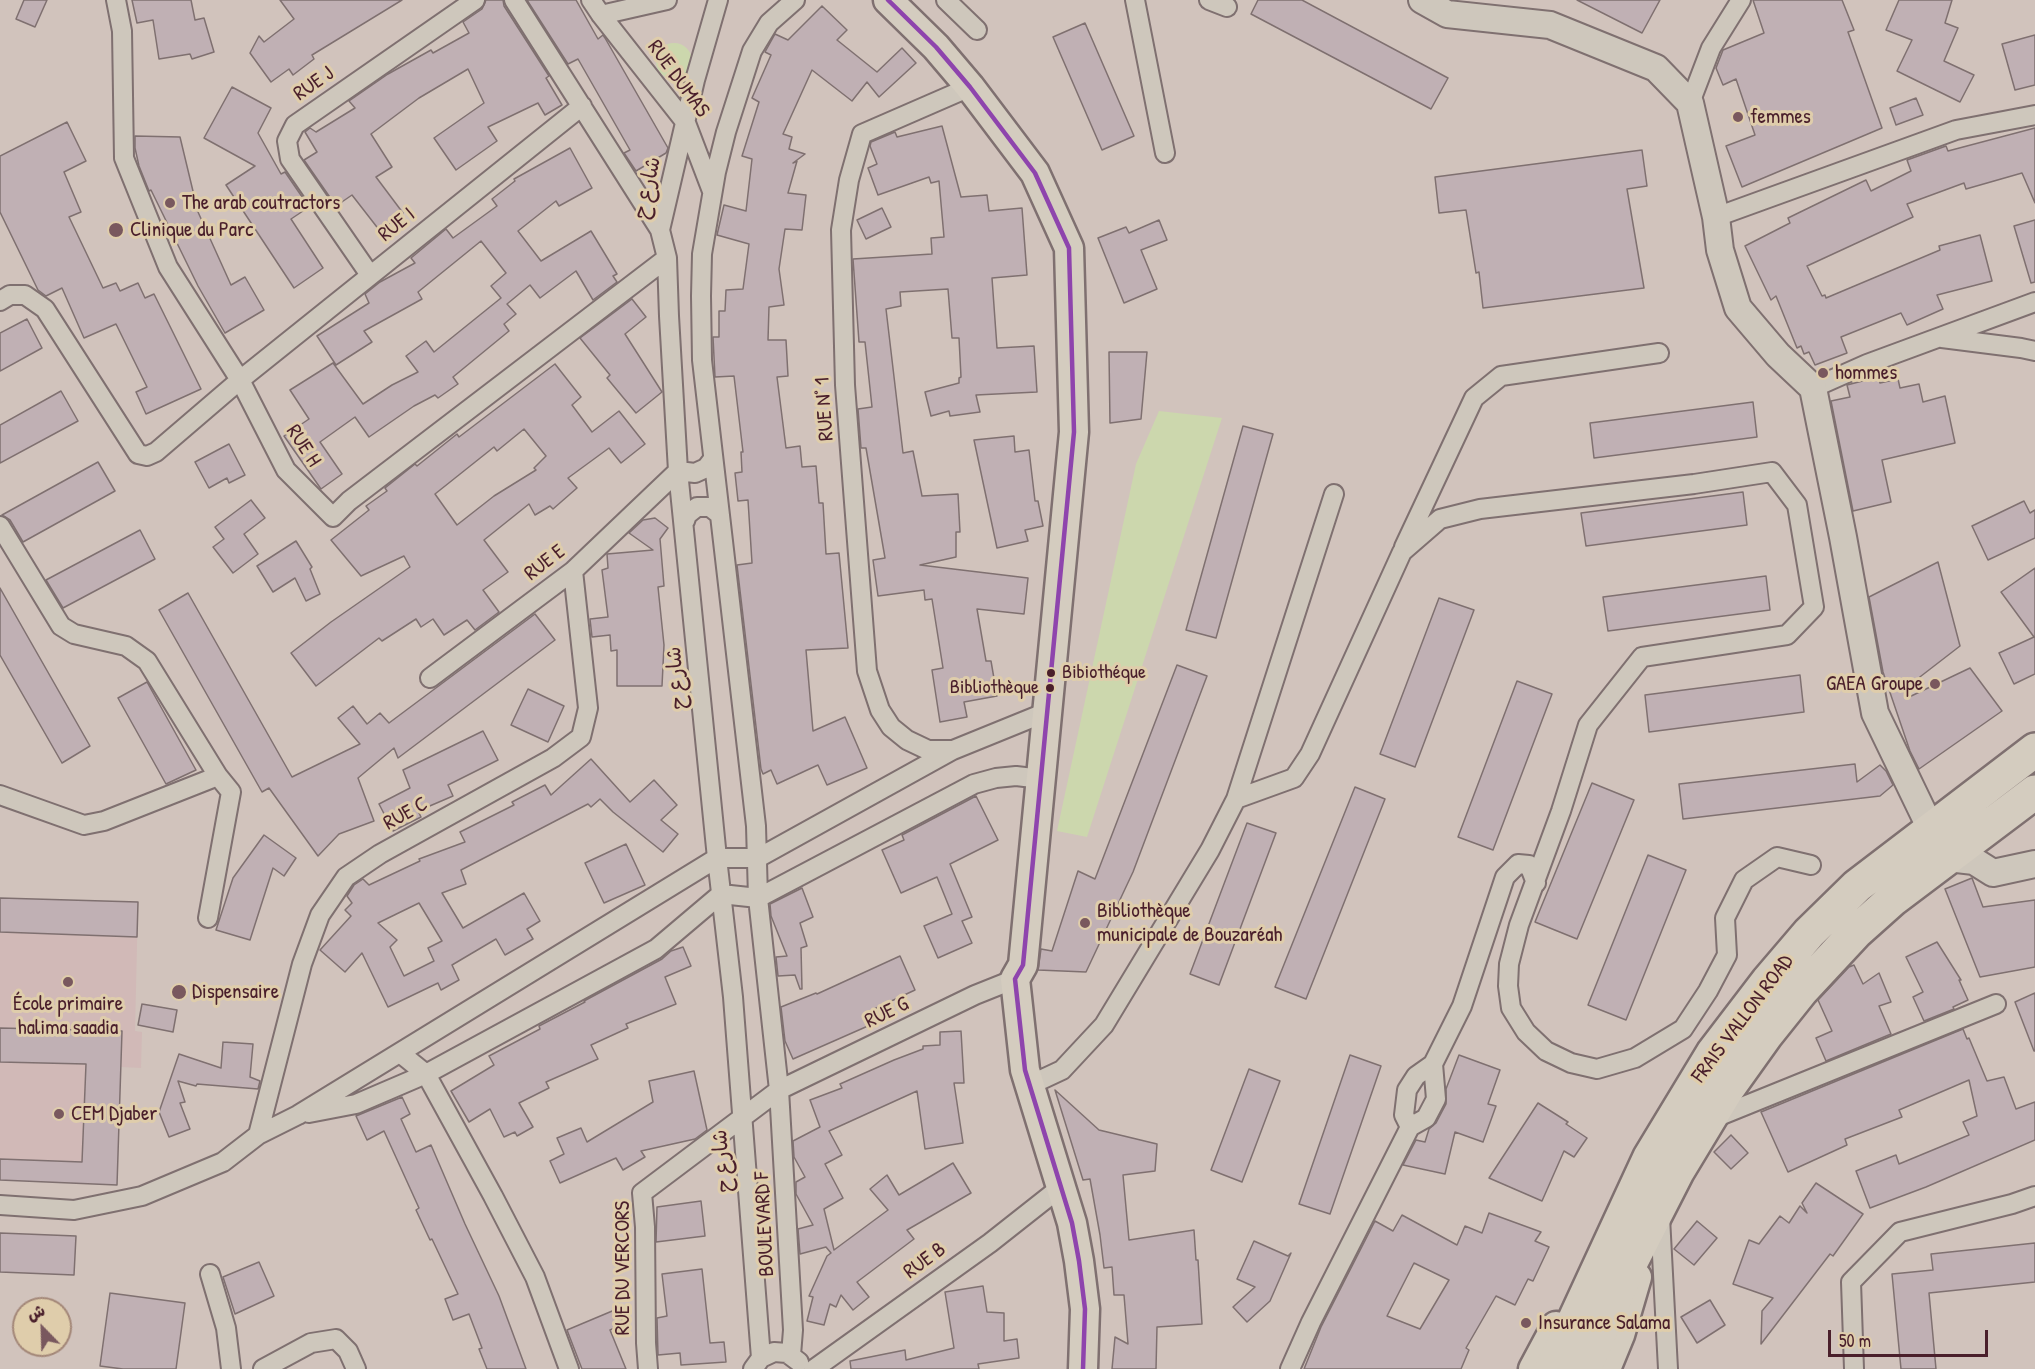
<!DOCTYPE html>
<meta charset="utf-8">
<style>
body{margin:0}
#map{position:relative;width:2035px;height:1369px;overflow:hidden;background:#d1c3bc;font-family:"Patrick Hand","Playpen Sans Arabic",sans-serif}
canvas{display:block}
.north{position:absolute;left:12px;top:1297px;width:60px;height:60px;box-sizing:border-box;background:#dfcdab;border:2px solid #a38778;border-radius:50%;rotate:337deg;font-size:16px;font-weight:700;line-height:24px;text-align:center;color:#4a1f2b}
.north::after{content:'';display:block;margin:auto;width:21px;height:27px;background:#79585e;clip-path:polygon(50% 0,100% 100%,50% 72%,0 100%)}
.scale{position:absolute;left:1828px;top:1330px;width:160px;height:27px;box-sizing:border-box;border:3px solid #4a1f2b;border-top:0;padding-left:8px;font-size:18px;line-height:21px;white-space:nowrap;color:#4a1f2b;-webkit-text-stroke:4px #dfcdab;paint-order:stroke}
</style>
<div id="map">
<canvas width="2035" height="1369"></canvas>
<div class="north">ش</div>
<div class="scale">50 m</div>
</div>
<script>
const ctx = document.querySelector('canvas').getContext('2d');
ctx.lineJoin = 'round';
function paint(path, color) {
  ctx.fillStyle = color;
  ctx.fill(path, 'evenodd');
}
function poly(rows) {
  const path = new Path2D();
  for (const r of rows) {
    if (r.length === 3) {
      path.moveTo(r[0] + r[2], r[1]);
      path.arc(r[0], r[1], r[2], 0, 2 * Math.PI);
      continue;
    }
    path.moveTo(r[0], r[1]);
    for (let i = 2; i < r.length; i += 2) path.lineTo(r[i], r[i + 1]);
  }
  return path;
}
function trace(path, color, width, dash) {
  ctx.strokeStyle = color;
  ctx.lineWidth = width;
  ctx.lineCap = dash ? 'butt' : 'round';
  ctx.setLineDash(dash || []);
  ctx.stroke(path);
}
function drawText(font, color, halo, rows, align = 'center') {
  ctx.font = font + ' "Patrick Hand","Playpen Sans Arabic",sans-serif';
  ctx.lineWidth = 6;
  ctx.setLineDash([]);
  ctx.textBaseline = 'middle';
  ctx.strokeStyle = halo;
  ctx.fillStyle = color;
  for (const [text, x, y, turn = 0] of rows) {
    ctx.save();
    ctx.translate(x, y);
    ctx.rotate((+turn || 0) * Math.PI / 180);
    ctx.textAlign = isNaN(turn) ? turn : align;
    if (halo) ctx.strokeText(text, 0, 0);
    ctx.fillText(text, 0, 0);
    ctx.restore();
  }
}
const built = poly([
 [0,898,138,902,135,1031,142,1032,141,1068,121,1067,117,1185,81,1162,0,1159]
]);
const green = poly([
 [674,61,18],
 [1159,411,1222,418,1087,837,1057,831,1136,464]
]);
const building = poly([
 [24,0,47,0,35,27,16,19,24,0],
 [132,0,191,0,195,20,204,18,214,52,192,59,190,54,159,59,153,20,137,23,132,0],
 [280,0,402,0,312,55,314,59,293,75,289,69,271,82,250,53,259,36,264,42,294,19,280,0],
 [486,0,503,0,504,6,549,76,546,78,562,105,545,115,538,103,488,127,497,141,456,170,434,138,484,103,468,69,419,98,371,134,392,167,376,177,403,213,380,231,352,195,336,206,304,160,317,152,305,132,310,128,316,132,355,108,349,101,388,74,431,50,433,53,469,33,463,22,482,9,486,0],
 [527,0,576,0,598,39,603,35,605,38,668,148,666,153,636,171,624,153,630,150,578,59,568,64,527,0],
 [1258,0,1302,0,1448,78,1431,109,1251,14,1258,0],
 [1577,0,1660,0,1642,33,1577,0],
 [1753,0,1842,0,1854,30,1848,32,1882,128,1742,187,1726,146,1755,135,1736,79,1723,85,1716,68,1723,50,1764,33,1753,0],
 [1899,0,1952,0,1945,23,1958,28,1944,61,1974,75,1960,102,1897,71,1912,40,1886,30,1899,0],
 [822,6,847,30,837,40,877,72,902,48,916,63,879,97,867,82,852,101,812,70,783,134,792,137,789,149,805,154,793,163,797,161,788,193,806,195,802,230,785,229,779,269,784,305,769,307,768,340,786,340,788,376,777,377,786,448,800,446,802,467,816,466,819,503,823,503,826,554,839,553,848,648,806,650,813,731,845,717,867,768,827,785,818,765,777,784,771,770,763,774,761,769,737,565,752,563,748,500,738,501,735,473,742,472,741,452,743,452,734,376,715,377,713,337,719,337,719,311,725,311,726,290,743,289,749,244,717,235,724,205,746,211,752,159,742,156,759,102,752,98,771,55,765,52,775,34,788,40,822,6],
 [1085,23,1134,136,1102,150,1053,37,1085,23],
 [2035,35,2035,85,2015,90,2002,44,2035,35],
 [232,87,271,108,258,133,281,174,285,172,309,207,291,219,323,268,294,288,226,185,255,166,204,138,232,87],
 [1916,98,1923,115,1896,125,1890,108,1916,98],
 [67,122,86,161,64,172,81,212,69,217,103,288,116,283,120,291,138,283,145,298,154,294,201,389,146,414,136,392,147,387,116,324,84,338,62,288,46,296,38,290,0,212,0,156,67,122],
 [942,126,961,197,987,195,989,211,1022,208,1027,275,992,278,997,348,1034,346,1037,392,976,395,980,412,950,416,949,411,931,416,925,392,959,383,959,378,961,377,959,338,952,338,948,289,900,292,901,306,886,309,903,453,913,451,922,496,958,494,960,532,956,532,956,557,920,565,1028,578,1024,614,977,609,986,661,991,661,997,696,964,702,967,717,940,722,932,670,943,668,932,599,925,600,924,590,878,596,873,560,885,558,866,448,861,448,858,409,872,407,865,342,859,342,853,259,932,254,931,238,944,237,939,181,931,183,929,177,878,195,868,168,877,164,870,146,871,142,895,132,897,137,942,126],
 [2035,128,2035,203,2022,173,1966,189,1964,183,1907,204,1913,217,1807,266,1822,296,1825,295,1826,298,1940,250,1939,246,1980,235,1992,281,1937,295,1943,309,1907,325,1901,313,1841,337,1847,353,1815,365,1809,352,1804,354,1801,346,1797,348,1776,296,1771,300,1745,246,1790,223,1788,218,1866,180,1871,191,1911,171,1907,160,1946,146,1948,151,2035,128],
 [135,136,180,137,198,212,231,285,245,277,264,310,225,333,198,286,151,190,149,191,139,166,135,148,135,136],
 [570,148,592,188,559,206,556,201,518,231,541,261,591,231,617,274,613,276,617,282,593,300,576,271,540,298,530,285,507,304,516,314,504,324,509,331,453,377,458,384,438,398,435,395,414,406,369,437,355,417,320,442,342,474,321,489,284,436,309,419,290,390,333,363,363,404,392,385,418,372,406,356,426,341,434,352,501,298,491,286,506,273,481,241,418,292,422,299,364,331,372,342,336,365,317,336,369,303,365,294,380,282,415,263,411,258,446,229,453,238,497,206,492,199,515,181,514,179,570,148],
 [1642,150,1647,186,1627,189,1644,288,1483,308,1479,272,1476,273,1466,210,1439,213,1435,177,1642,150],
 [882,208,891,227,866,239,857,220,882,208],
 [1159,220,1167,240,1141,250,1157,289,1124,303,1098,238,1126,227,1129,233,1159,220],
 [2035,220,2035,282,2031,283,2014,226,2035,220],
 [632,299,646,317,625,334,662,392,636,413,607,378,610,375,580,338,632,299],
 [27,319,42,348,0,371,0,333,27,319],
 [1109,352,1147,352,1141,419,1110,423,1109,352],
 [555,364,581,397,572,405,592,432,619,411,645,444,621,463,609,448,568,478,577,488,553,509,550,506,535,515,529,504,484,540,508,572,483,590,499,612,475,630,467,620,444,635,433,619,421,627,416,619,382,641,379,638,316,686,291,653,331,622,410,567,404,556,361,576,331,540,369,510,366,506,387,491,385,488,415,464,417,466,457,434,459,437,555,364],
 [524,429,546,456,534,468,536,470,494,496,457,525,435,494,494,447,497,451,524,429],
 [1878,377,1880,383,1898,379,1900,388,1919,384,1923,402,1945,396,1955,443,1882,460,1891,502,1853,511,1831,401,1850,397,1847,385,1878,377],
 [61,391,78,421,0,463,0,425,61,391],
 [1753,402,1757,437,1594,458,1590,423,1753,402],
 [1243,426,1273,434,1216,638,1186,630,1243,426],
 [1014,436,1015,452,1029,450,1035,501,1038,501,1043,526,1025,530,1028,541,997,548,974,440,1014,436],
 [229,444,245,475,229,483,227,478,209,488,195,462,229,444],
 [98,462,115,491,23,542,10,520,2,515,98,462],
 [1743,492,1747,525,1586,546,1581,513,1743,492],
 [251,500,265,518,244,534,258,554,233,573,213,547,224,539,215,527,251,500],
 [2024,501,2030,513,2035,510,2035,538,1988,560,1972,526,2024,501],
 [655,518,668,528,660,539,664,586,658,587,664,645,662,686,617,686,617,650,611,651,610,635,592,637,590,619,608,617,602,570,608,568,607,554,653,550,629,533,643,520,655,518],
 [140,530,155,559,63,608,46,580,140,530],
 [296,541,312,567,310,569,320,594,306,601,295,578,273,592,257,566,296,541],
 [1938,562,1960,646,1903,690,1907,698,1970,668,2002,711,1919,769,1910,751,1883,672,1869,597,1938,562],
 [2035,568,2035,674,2014,684,1999,653,2034,637,2001,592,2035,568],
 [1766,576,1770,610,1608,631,1603,597,1766,576],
 [0,588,90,746,62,763,0,655,0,588],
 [188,593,292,777,360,744,338,718,353,706,367,724,380,713,389,723,535,614,555,640,398,758,394,748,358,778,374,821,339,834,318,856,269,788,262,792,159,610,188,593],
 [1439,598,1474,610,1415,767,1380,754,1439,598],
 [1177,665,1207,676,1133,872,1086,972,1038,970,1041,949,1052,951,1078,871,1095,879,1177,665],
 [1800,675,1804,712,1649,732,1645,695,1800,675],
 [1517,681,1552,694,1493,850,1458,837,1517,681],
 [147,682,196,770,166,784,118,698,147,682],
 [528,689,564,706,548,742,511,725,528,689],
 [483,731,498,760,448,785,453,796,418,811,421,817,393,831,379,804,410,788,403,770,483,731],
 [591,759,630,802,654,780,677,805,661,820,678,834,663,852,613,812,600,799,591,807,588,804,461,870,466,884,442,893,463,928,524,893,540,921,527,929,533,939,505,955,496,939,452,965,459,980,441,990,438,983,388,1007,362,953,345,972,320,950,351,916,345,910,352,903,347,896,354,885,363,879,369,885,420,861,419,859,465,842,460,832,514,805,512,802,545,785,551,795,591,759],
 [419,903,442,941,428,948,434,961,404,976,390,947,397,940,378,923,419,903],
 [1855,764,1857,782,1880,765,1886,771,1893,785,1880,796,1683,819,1679,784,1855,764],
 [1592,783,1634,800,1577,939,1535,922,1592,783],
 [1355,787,1385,799,1306,999,1275,987,1355,787],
 [976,796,998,840,950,864,972,917,962,921,972,943,938,958,924,926,952,914,937,877,901,893,882,850,904,840,902,835,976,796],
 [1247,823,1276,833,1219,985,1190,974,1247,823],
 [264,835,296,858,284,876,273,868,250,940,216,930,233,878,264,835],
 [626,844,645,885,604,903,585,863,626,844],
 [1648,855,1686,870,1626,1020,1588,1005,1648,855],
 [1972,878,1983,907,2035,900,2035,967,1980,977,1945,889,1972,878],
 [802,888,813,917,800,923,807,946,801,948,802,989,800,989,795,975,778,976,776,957,787,956,771,916,770,904,802,888],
 [0,898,138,902,137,937,0,932,0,898],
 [1937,942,1961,980,1959,980,1968,1000,1953,1007,1954,1009,1924,1021,1913,997,1923,992,1906,957,1937,942],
 [683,947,691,966,665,977,676,1004,626,1024,628,1028,591,1045,598,1059,546,1082,549,1088,519,1103,533,1127,517,1136,515,1132,504,1137,490,1109,469,1122,451,1091,494,1065,489,1056,540,1029,539,1026,585,1002,584,1001,662,959,671,951,683,947],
 [900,956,915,990,872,1010,877,1022,793,1059,785,1041,781,1007,816,993,817,994,900,956],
 [1854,965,1863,984,1879,973,1891,1002,1879,1006,1891,1034,1826,1061,1816,1038,1832,1031,1818,1000,1849,967,1854,965],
 [2035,993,2035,1051,2034,1051,2015,1002,2035,993],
 [142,1004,177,1010,173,1032,138,1025,142,1004],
 [0,1028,122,1031,117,1185,0,1180,0,1159,82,1162,86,1064,0,1062,0,1028],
 [1963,1029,1967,1039,1969,1038,1987,1081,2004,1077,2016,1109,2035,1102,2035,1140,1926,1187,1870,1208,1856,1171,1896,1155,1899,1164,1969,1135,1963,1122,1977,1116,1969,1080,1899,1110,1902,1117,1845,1139,1847,1145,1788,1172,1761,1112,1963,1029],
 [961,1031,964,1083,954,1083,963,1143,925,1149,917,1091,829,1131,842,1155,825,1164,843,1198,824,1209,834,1250,888,1210,870,1189,887,1175,899,1195,953,1163,971,1193,907,1230,914,1239,857,1282,869,1297,853,1310,841,1295,836,1307,830,1304,824,1325,807,1321,813,1297,809,1296,827,1256,831,1253,826,1247,800,1254,798,1229,813,1225,796,1194,796,1182,805,1177,794,1157,793,1141,820,1127,810,1100,842,1088,840,1084,894,1060,923,1049,923,1046,940,1045,940,1032,961,1031],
 [223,1042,253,1044,250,1077,260,1081,258,1089,197,1084,196,1086,178,1081,185,1102,180,1103,190,1129,169,1137,159,1112,179,1054,221,1068,223,1042],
 [1350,1055,1381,1066,1330,1214,1299,1204,1350,1055],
 [1459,1055,1500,1070,1488,1104,1496,1106,1483,1142,1455,1132,1445,1174,1403,1165,1416,1140,1425,1142,1429,1129,1436,1123,1446,1104,1446,1089,1459,1055],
 [1249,1069,1280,1081,1242,1182,1211,1170,1249,1069],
 [694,1071,707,1130,695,1139,641,1151,645,1157,623,1170,616,1158,560,1183,550,1161,564,1154,557,1138,581,1128,587,1142,653,1102,649,1081,694,1071],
 [1055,1090,1099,1130,1157,1144,1155,1171,1123,1175,1129,1240,1194,1230,1196,1260,1198,1260,1202,1324,1157,1327,1156,1369,1112,1369,1115,1337,1128,1344,1124,1295,1114,1295,1112,1267,1104,1268,1100,1235,1090,1179,1083,1180,1055,1090],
 [402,1097,410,1114,401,1119,416,1152,431,1145,465,1224,499,1296,526,1369,487,1369,479,1349,482,1348,469,1314,453,1320,445,1299,458,1294,432,1239,430,1240,416,1210,419,1208,384,1131,367,1140,356,1116,402,1097],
 [1538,1103,1568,1122,1566,1124,1587,1138,1574,1157,1564,1151,1542,1201,1489,1178,1538,1103],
 [1731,1135,1748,1153,1731,1169,1714,1152,1731,1135],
 [1816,1183,1863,1214,1833,1256,1830,1254,1761,1344,1762,1311,1773,1298,1733,1284,1749,1240,1759,1244,1780,1216,1789,1223,1800,1206,1807,1213,1802,1203,1816,1183],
 [701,1201,705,1236,656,1242,657,1207,701,1201],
 [1489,1213,1541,1232,1535,1241,1549,1247,1533,1281,1528,1279,1515,1305,1496,1296,1466,1348,1469,1350,1461,1369,1304,1369,1321,1327,1375,1221,1393,1231,1402,1215,1457,1245,1465,1226,1482,1233,1489,1213],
 [1414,1263,1449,1280,1420,1329,1387,1316,1414,1263],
 [1697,1221,1717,1238,1694,1265,1674,1249,1697,1221],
 [0,1233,76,1236,74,1275,0,1272,0,1233],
 [1254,1241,1288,1256,1291,1253,1270,1301,1247,1322,1233,1307,1255,1287,1237,1279,1254,1241],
 [2035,1243,2035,1282,1929,1293,1936,1369,1901,1369,1892,1274,1933,1270,1931,1254,2035,1243],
 [259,1262,274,1296,235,1314,223,1277,259,1262],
 [702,1269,710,1343,724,1342,726,1362,681,1365,680,1353,658,1355,657,1318,667,1316,662,1274,702,1269],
 [983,1286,987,1312,1004,1313,1004,1341,1017,1339,1019,1358,978,1364,979,1369,851,1369,850,1361,905,1350,906,1360,954,1348,945,1292,983,1286],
 [110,1293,185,1303,176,1369,123,1369,100,1366,110,1293],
 [1710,1300,1725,1325,1697,1343,1681,1317,1710,1300],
 [617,1309,624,1324,610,1330,626,1369,582,1369,567,1330,617,1309]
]);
const street = poly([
 [116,0,122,31,124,158,168,267,240,380,286,470,333,517,349,501,667,258],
 [514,0,660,230],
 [591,0,601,15,686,123,712,191],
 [718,0,695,80,660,230,667,258,669,316,678,471,717,858,733,997,761,1358],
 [946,0,977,30],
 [1135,0,1165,153],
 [1209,0,1227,7],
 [601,15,667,0],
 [1690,103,1711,48,1741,0],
 [1716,217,1956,130,2035,115],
 [370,275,290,159,287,141,295,125,475,0],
 [0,301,10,295,25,295,45,309,138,454,147,456,156,452,240,380,582,106],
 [1942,338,2021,348,2035,351],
 [1813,388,1867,364,2035,302],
 [685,521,687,515,697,507,710,507,720,515],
 [0,526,61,626,74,634,126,646,147,661,218,776,104,821,84,825,0,795],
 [1404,547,1474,398,1501,376,1659,353],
 [430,678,573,571,678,471,695,473,706,468,713,459],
 [951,750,928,750,907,740,891,727,880,710,867,671,845,385,841,230,849,180,862,134,970,87],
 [1236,799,1334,494],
 [208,918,231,792,218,776],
 [400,1053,426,1074,493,1196,535,1277,569,1369],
 [1433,1064,1462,1006,1505,877,1518,864,1529,865,1536,883],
 [1433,1064,1436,1099,1426,1118,1410,1127,1404,1115,1407,1090,1416,1076,1433,1064],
 [1030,1085,1062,1070,1104,1025,1210,850,1236,799,1294,778,1310,754,1402,552,1440,519,1480,509,1694,484,1772,472,1797,505,1814,607,1787,635,1642,657,1588,725,1561,811,1519,925,1509,964,1508,986,1511,1008,1526,1032,1546,1051,1571,1063,1597,1069,1635,1058,1683,1029,1708,991,1727,955,1725,918,1744,880,1777,857,1811,865],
 [309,1113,356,1104,426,1074,656,949,721,894,758,898,974,784,996,778,1016,776,1042,779],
 [1712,1119,1996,1004],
 [258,1135,302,964,320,915,346,877,380,854,553,758,581,737,588,708,573,571],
 [0,1205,74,1210,142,1196,223,1162,258,1135,298,1115,717,858,758,858,953,750,1049,711],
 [1660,1217,1668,1369],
 [210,1274,226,1328,231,1369],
 [791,1355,793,1330,779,1090,758,898,756,826,702,360,701,296,702,254,716,172,726,132,752,51,769,23,795,0],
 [263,1369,311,1343,336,1339,348,1351,356,1369],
 [648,1369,646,1343,645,1227,642,1193,779,1090,975,995,1015,979],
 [753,1369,761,1358,774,1352,787,1353,799,1362],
 [814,1369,990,1243,1061,1187],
 [1290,1369,1311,1322,1410,1127],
 [1854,1369,1851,1282,1900,1232,2012,1204,2035,1196]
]);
const secondary = poly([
 [1422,0,1447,14,1550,25,1656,68,1690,103,1716,217,1720,250,1738,308,1778,355,1813,388,1843,537,1875,713,1931,829],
 [1948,858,1974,861,1993,873,2035,864]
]);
const primary = poly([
 [888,0,936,47,970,87,1035,173,1069,248,1074,432,1023,965,1015,979,1025,1070,1072,1223,1079,1261,1085,1309,1083,1369],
 [1533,1369,1556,1326],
 [1606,1369,1620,1335,1637,1277]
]);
const highway = poly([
 [1552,1369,1650,1157,1713,1053,1768,981,1809,933,1857,886,2035,750],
 [1584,1369,1629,1266,1677,1172,1726,1091,1766,1035,1802,990,1856,932,1893,899,2035,792]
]);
const bus1 = poly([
 [888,0,936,47,970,87,1035,173,1069,248,1074,432,1023,965,1015,979,1025,1070,1072,1223,1079,1261,1085,1309,1083,1369]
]);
const markers = [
 [1738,117,6,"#79585e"],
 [170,203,6,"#79585e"],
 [116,230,8,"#79585e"],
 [1823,373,6,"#79585e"],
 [1051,673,5,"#4a1f2b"],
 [1935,684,6,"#79585e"],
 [1050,688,5,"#4a1f2b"],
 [1085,923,6,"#79585e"],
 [68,982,6,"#79585e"],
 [179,992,8,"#79585e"],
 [59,1114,6,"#79585e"],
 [1526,1323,6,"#79585e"]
];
const busNames = [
 ["Bibiothéque",1062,673],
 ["Bibliothèque",1039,688,"right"]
];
const streetNames = [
 ["RUE DUMAS",678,79,54],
 ["RUE J",314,84,-35],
 ["شارع ح",648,188,-78],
 ["RUE I",397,225,-39],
 ["RUE N° 1",825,409,-94],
 ["RUE H",303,446,57],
 ["RUE E",545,563,-38],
 ["شارع ح",677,678,-95],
 ["RUE C",406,814,-29],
 ["RUE G",887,1013,-26],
 ["FRAIS VALLON ROAD",1743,1019,-53],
 ["شارع ح",723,1161,-95],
 ["BOULEVARD F",765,1224,-93],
 ["RUE B",925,1261,-36],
 ["RUE DU VERCORS",623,1268,-90]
];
const poiNames = [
 ["femmes",1750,117],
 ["The arab coutractors",182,203],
 ["Clinique du Parc",130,230],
 ["hommes",1835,373],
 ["GAEA Groupe",1923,684,"right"],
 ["Bibliothèque",1097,911],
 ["municipale de Bouzaréah",1097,935],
 ["Dispensaire",192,992],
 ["École primaire",68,1004,"center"],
 ["halima saadia",68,1028,"center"],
 ["CEM Djaber",71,1114],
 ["Insurance Salama",1538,1323]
];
paint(built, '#d1b9b7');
paint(green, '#ccd7ad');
paint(building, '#c0b0b4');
trace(building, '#7f7070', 1.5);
trace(street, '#7f7070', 22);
trace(secondary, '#7f7070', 30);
trace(primary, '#7f7070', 33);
trace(highway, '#7f7070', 38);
trace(street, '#cec7bc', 18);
trace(secondary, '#cec7bc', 26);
trace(primary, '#d4ccbf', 28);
trace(highway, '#d4ccbf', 33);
trace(bus1, '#8e44ad', 4.5);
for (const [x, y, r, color] of markers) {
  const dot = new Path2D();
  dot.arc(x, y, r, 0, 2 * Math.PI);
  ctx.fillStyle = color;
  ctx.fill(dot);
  trace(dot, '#dfcdab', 2);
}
drawText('20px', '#4a1f2b', '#dfcdab', busNames, 'left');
drawText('21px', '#4a1f2b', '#dfcdab', streetNames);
drawText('21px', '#4a1f2b', '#dfcdab', poiNames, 'left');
</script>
